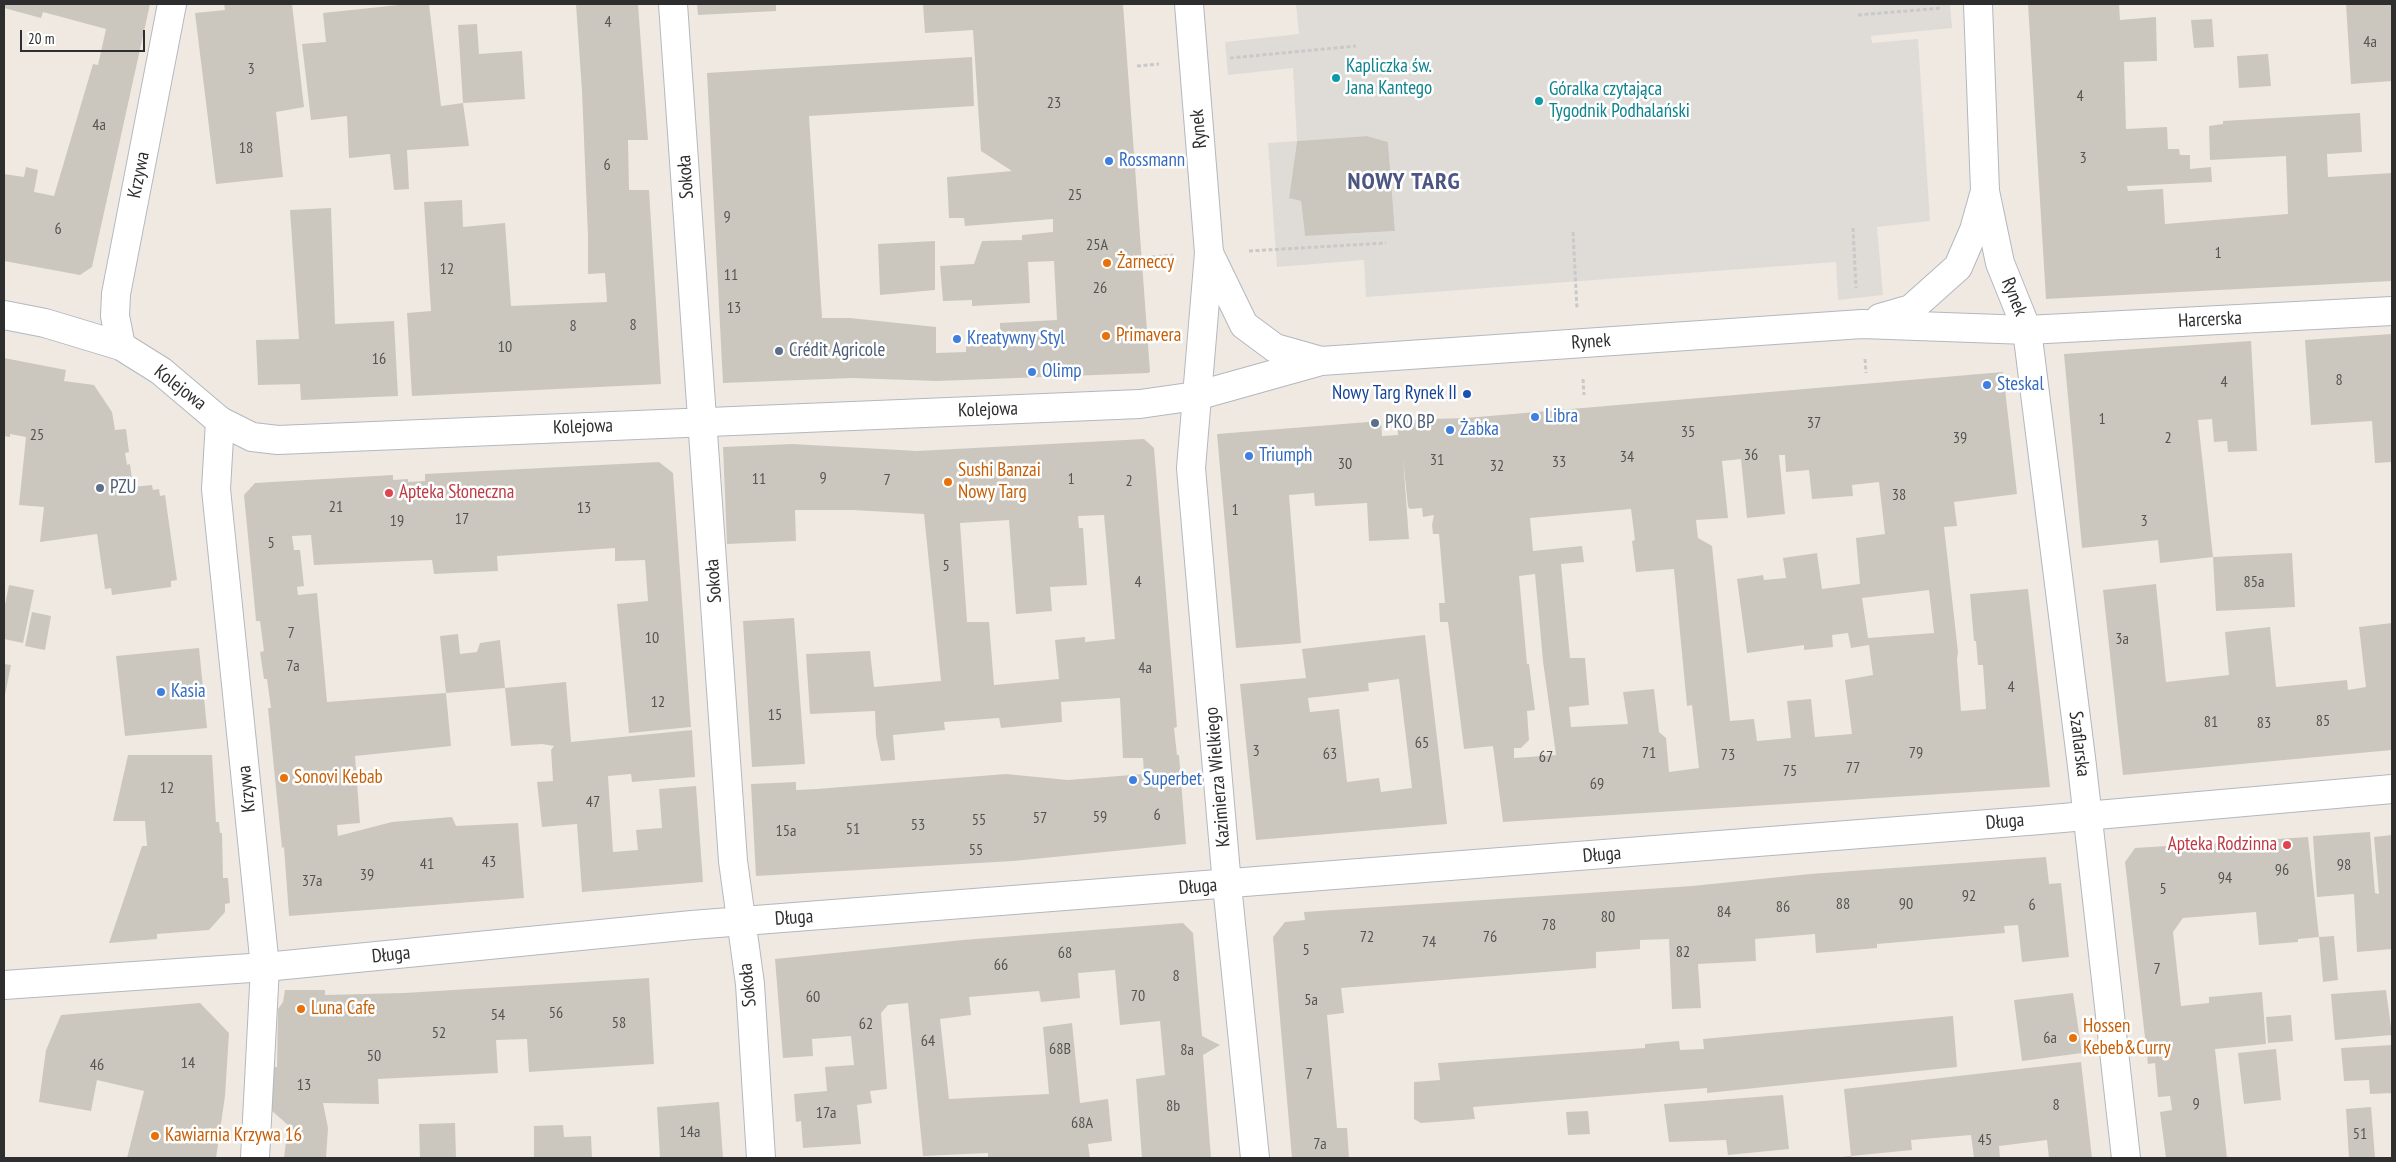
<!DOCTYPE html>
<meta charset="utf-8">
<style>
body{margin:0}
#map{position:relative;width:2396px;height:1162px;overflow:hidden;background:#efe9e1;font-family:"PT Sans Narrow",sans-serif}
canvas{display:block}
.frame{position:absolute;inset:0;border:5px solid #2e2e2e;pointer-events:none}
.scale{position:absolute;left:20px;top:30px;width:125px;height:22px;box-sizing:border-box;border:2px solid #2e2e2e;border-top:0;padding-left:6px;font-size:15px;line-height:18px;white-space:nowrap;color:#2e2e2e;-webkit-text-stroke:4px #fff;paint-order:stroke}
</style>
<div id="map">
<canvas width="2396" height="1162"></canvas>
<div class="frame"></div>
<div class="scale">20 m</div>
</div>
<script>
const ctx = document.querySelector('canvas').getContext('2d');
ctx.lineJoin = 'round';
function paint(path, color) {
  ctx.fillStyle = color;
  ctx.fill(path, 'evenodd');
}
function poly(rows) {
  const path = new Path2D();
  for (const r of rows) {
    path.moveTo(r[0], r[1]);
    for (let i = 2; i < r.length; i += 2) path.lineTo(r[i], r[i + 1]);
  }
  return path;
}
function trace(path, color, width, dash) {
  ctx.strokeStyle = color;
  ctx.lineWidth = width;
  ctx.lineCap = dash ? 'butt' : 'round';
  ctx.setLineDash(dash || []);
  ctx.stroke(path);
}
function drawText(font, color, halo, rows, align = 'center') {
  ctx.font = font + ' "PT Sans Narrow",sans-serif';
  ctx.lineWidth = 5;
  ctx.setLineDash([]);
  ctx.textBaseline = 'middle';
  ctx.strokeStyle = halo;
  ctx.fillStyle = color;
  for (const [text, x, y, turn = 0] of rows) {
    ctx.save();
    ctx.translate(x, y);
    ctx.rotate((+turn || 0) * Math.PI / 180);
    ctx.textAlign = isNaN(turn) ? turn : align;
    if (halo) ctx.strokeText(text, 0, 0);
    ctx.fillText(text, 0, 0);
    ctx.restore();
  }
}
const plaza = poly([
 [1296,4,1950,4,1952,28,1871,36,1872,43,1918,39,1930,221,1877,227,1883,295,1838,300,1836,262,1366,297,1364,260,1277,267,1268,143,1297,141,1293,68,1228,75,1225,42,1299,34],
 [1367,136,1388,142,1395,231,1305,236,1301,201,1289,197,1297,141]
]);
const building = poly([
 [4,4,150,4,92,267,80,275,4,261,4,174,24,177,26,167,38,170,34,192,54,196,93,64,98,65,106,29,43,12,41,18,4,8],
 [224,4,292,4,304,107,276,112,283,177,216,184,195,13,225,10],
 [408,4,429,4,441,106,463,103,469,146,407,150,409,189,394,190,390,154,349,158,347,116,311,120,302,44,326,42,323,13],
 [576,4,638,4,648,140,628,140,629,190,649,190,661,384,412,396,407,313,431,311,424,202,462,200,463,227,505,223,511,306,607,302,605,273,588,274,588,236,582,91],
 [697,4,776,4,776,11,698,15],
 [923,4,1123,4,1150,372,1148,373,937,381,852,378,723,383,707,73,972,57,974,106,809,116,822,318,850,318,936,327,936,353,966,352,966,339,1000,339,1000,323,1057,320,1054,261,1028,262,1030,303,972,306,972,300,943,301,940,266,974,264,982,241,1022,240,1022,235,1053,232,1053,219,965,226,964,218,949,218,947,177,1012,171,981,151,973,30,925,33],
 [2028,4,2119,4,2120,20,2156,17,2157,61,2124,62,2126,129,2167,127,2168,149,2179,149,2180,155,2190,155,2190,169,2211,167,2212,182,2127,186,2128,191,2163,189,2165,224,2288,214,2286,156,2210,160,2209,126,2223,124,2223,121,2360,113,2362,152,2327,154,2328,177,2392,173,2392,281,2046,299],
 [2346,4,2392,4,2392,81,2351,84],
 [2212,19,2214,47,2194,48,2191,20],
 [477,24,479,54,522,51,525,99,463,103,458,25],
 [2268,54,2271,86,2239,88,2237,56],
 [1367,136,1388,142,1395,231,1305,236,1301,201,1289,198,1297,141],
 [331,208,335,324,394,321,398,396,301,400,300,384,258,385,256,340,299,339,290,210],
 [935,241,935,290,880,295,878,244],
 [2392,334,2392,462,2375,463,2372,421,2311,425,2305,340],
 [2251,341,2257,451,2228,452,2227,441,2214,442,2212,419,2198,420,2213,557,2160,563,2158,540,2082,548,2064,354],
 [4,358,66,370,64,381,94,385,112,412,115,430,126,429,129,452,125,453,127,465,130,464,133,487,152,485,153,490,159,489,160,496,165,495,177,580,171,581,171,587,112,595,111,588,105,589,97,534,40,542,44,507,19,505,26,437,10,434,10,437,4,436],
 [2003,372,2017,494,1954,502,1957,526,1944,527,1958,652,1957,659,1961,711,1986,709,1983,665,1978,665,1976,641,1974,641,1970,594,2028,589,2050,787,1503,822,1493,746,1464,749,1448,622,1440,622,1439,603,1445,603,1439,534,1433,534,1432,525,1434,515,1423,517,1422,508,1410,509,1408,507,1403,458,1409,539,1369,541,1367,503,1315,506,1314,493,1289,495,1301,643,1236,648,1217,434,1381,421,1382,436,1398,435,1397,420,1400,420,1466,418],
 [1779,455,1785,455,1786,472,1809,470,1812,499,1853,496,1852,485,1879,482,1885,534,1856,538,1860,584,1822,589,1817,553,1783,558,1786,578,1764,580,1763,575,1737,579,1747,653,1804,645,1804,650,1833,647,1832,635,1848,633,1851,648,1869,645,1873,675,1845,680,1852,734,1815,737,1811,699,1787,701,1791,738,1757,741,1754,719,1730,721,1712,546,1698,538,1696,520,1728,518,1722,461,1741,459,1747,518,1785,514],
 [1631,509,1635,540,1632,541,1636,572,1674,569,1687,706,1692,705,1699,768,1669,772,1666,738,1659,732,1654,689,1623,692,1628,724,1571,727,1569,707,1589,705,1585,658,1570,658,1561,564,1584,562,1582,546,1533,551,1530,518],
 [1535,574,1543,661,1556,755,1514,758,1514,748,1521,748,1529,740,1527,711,1535,710,1529,664,1527,664,1519,576],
 [1929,590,1934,633,1868,638,1862,598],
 [1144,439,1154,448,1177,727,1174,728,1177,755,1179,755,1186,844,1013,861,756,876,751,784,796,782,796,790,817,789,1006,774,1068,780,1144,774,1143,758,1123,758,1120,698,1061,702,1062,722,1001,728,999,718,944,722,945,730,893,735,895,760,881,761,876,736,875,711,810,714,806,654,870,651,874,687,941,681,924,514,853,510,795,510,796,541,727,544,723,447,792,444,917,451],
 [1104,515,1115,639,1085,642,1085,637,1055,640,1059,679,994,685,989,622,967,622,960,523,1009,520,1016,614,1052,611,1050,587,1087,585,1083,528,1079,528,1078,516],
 [659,462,673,473,691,727,629,733,617,604,648,601,645,560,615,561,615,548,497,556,498,571,434,574,432,560,314,565,311,535,292,536,294,550,300,550,304,586,297,587,298,595,317,593,327,702,446,693,440,636,458,634,460,654,477,652,480,643,500,640,505,688,446,693,451,746,355,756,360,823,337,825,338,836,392,822,452,817,456,826,518,823,524,898,289,916,284,847,282,848,268,708,271,708,267,679,264,679,260,652,264,651,260,621,256,621,254,599,244,495,255,483,393,475,393,480,408,479,408,482,425,481,425,474],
 [2292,553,2295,607,2216,611,2213,557],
 [2156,584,2166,682,2229,675,2225,632,2270,627,2276,687,2347,680,2348,690,2366,687,2359,627,2392,623,2392,750,2123,775,2103,590],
 [9,585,34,590,23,643,4,639,4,610],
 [32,612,51,616,45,650,25,646],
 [794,618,805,764,752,767,743,621],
 [1425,635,1447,824,1256,840,1240,684,1306,678,1302,649],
 [1399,679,1412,788,1381,792,1379,778,1347,782,1339,709,1310,712,1308,698,1369,691,1368,683],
 [199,648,207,728,125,736,116,656],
 [4,664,11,665,5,695,4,695],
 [566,682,571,742,692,730,695,777,632,782,631,774,608,776,613,852,638,850,636,830,662,828,659,789,696,786,703,882,582,892,577,824,542,827,537,782,553,781,551,750,554,746,542,744,511,746,505,688],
 [128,755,212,755,216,822,219,822,220,833,222,833,223,878,228,878,230,903,225,904,225,912,209,930,157,934,157,939,109,943,142,846,147,846,145,821,113,821],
 [2370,832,2375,893,2379,894,2374,837,2392,835,2392,949,2357,952,2354,894,2317,897,2313,836],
 [2308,837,2319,937,2298,939,2298,942,2259,945,2256,912,2183,918,2173,932,2181,1006,2209,1003,2209,997,2262,992,2266,1044,2215,1049,2227,1158,2166,1158,2160,1112,2172,1110,2170,1096,2158,1097,2155,1063,2148,1064,2125,862,2135,848],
 [2046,857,2049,884,2061,883,2069,957,2022,962,2018,925,2004,926,2005,933,1877,944,1877,948,1816,953,1815,934,1755,939,1756,961,1698,964,1701,1008,1672,1009,1669,939,1640,940,1640,949,1596,952,1596,968,1341,988,1344,1013,1327,1015,1337,1128,1347,1128,1349,1158,1292,1158,1273,937,1285,922,1305,920,1304,912,1692,886,1810,874],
 [1183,923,1193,933,1202,1036,1220,1045,1203,1055,1211,1158,1142,1158,1136,1079,1165,1075,1160,1021,1120,1025,1115,970,1078,973,1080,998,1041,1002,1039,991,969,997,971,1015,940,1019,949,1099,1049,1094,1043,1027,1072,1023,1080,1103,1108,1099,1112,1141,1088,1144,1090,1158,988,1158,988,1153,923,1156,908,1003,888,1005,881,1013,887,1089,870,1091,872,1103,857,1105,861,1144,803,1148,801,1121,796,1122,794,1094,827,1091,825,1067,854,1065,851,1036,812,1039,813,1056,783,1058,775,959,963,940],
 [2334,936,2338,980,2323,982,2319,937],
 [649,978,654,1064,529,1072,527,1039,496,1040,498,1073,378,1079,379,1104,323,1103,328,1128,326,1158,284,1158,288,1125,272,1111,267,1111,269,1067,277,1067,278,1009,283,1002,285,990,325,990,325,995,404,993],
 [2386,990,2392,1035,2335,1040,2331,994],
 [2073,993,2082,1053,2022,1061,2014,1000],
 [200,1003,229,1033,225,1096,216,1158,127,1158,144,1091,97,1080,91,1111,39,1102,46,1050,61,1015],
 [2291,1015,2293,1041,2268,1043,2266,1017],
 [1953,1016,1957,1067,1707,1093,1707,1088,1473,1107,1475,1119,1421,1123,1414,1119,1414,1082,1440,1080,1438,1063,1645,1048,1645,1044,1679,1041,1680,1050,1704,1049,1703,1039],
 [2392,1045,2392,1093,2370,1094,2369,1080,2344,1081,2341,1048],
 [2276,1049,2281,1100,2244,1104,2238,1053],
 [2081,1062,2092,1158,2049,1158,2047,1140,1999,1146,2000,1158,1974,1158,1971,1135,1911,1140,1912,1150,1851,1156,1851,1158,1834,1158,1851,1156,1844,1089],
 [1783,1095,1789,1149,1728,1155,1726,1140,1669,1142,1664,1104],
 [719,1102,723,1158,660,1158,657,1107],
 [2371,1107,2375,1158,2349,1158,2346,1109],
 [1588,1111,1590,1134,1568,1135,1566,1112],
 [455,1123,456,1158,420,1158,419,1124],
 [563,1125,564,1137,591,1136,592,1158,534,1158,534,1126]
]);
const path = poly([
 [1858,15,1942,8],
 [1230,58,1356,46],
 [1137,66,1159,64],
 [1853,228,1856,288],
 [1573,232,1577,309],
 [1249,251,1386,243],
 [1151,257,1173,255],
 [1865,359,1866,373],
 [1583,379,1584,395]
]);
const pedestrian = poly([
 [220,421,216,489,265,967,255,1158]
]);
const minor = poly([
 [673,4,733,861,750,984,761,1158],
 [1209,253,1244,325,1275,348,1321,361],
 [4,315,45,323,121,346,161,371,220,421,252,437,278,440,1140,404,1196,396,1321,361,1862,324,2027,330,2392,311],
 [1880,318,1911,309,1958,267,1974,230,1985,191],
 [121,346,115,316,116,294,172,4],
 [4,985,265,967,692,925,2040,820,2392,789]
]);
const tertiary = poly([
 [1189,4,1209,253,1191,468,1227,885,1255,1158],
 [1978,4,1985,191,2000,263,2027,330,2082,766,2126,1158]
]);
const markers = [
 [1336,78,5,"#0f9aa8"],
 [1539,101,5,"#0f9aa8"],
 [1109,161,5,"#3f7fe0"],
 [1107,263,5,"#e8710a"],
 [1106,336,5,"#e8710a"],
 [957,339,5,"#3f7fe0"],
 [779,351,5,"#5c6f8a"],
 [1032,372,5,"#3f7fe0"],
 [1987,385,5,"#3f7fe0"],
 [1467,394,5,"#1a4fb4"],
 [1535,417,5,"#3f7fe0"],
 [1375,423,5,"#5c6f8a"],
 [1450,430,5,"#3f7fe0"],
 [1249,456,5,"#3f7fe0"],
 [948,482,5,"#e8710a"],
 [100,488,5,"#5c6f8a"],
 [389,493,5,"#e0444e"],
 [161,692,5,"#3f7fe0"],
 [284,778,5,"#e8710a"],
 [1133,780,5,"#3f7fe0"],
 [2287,845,5,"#e0444e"],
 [301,1009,5,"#e8710a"],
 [2073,1038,5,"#e8710a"],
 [155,1136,5,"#e8710a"]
];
const numberNames = [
 ["4",608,22],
 ["4a",2370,42],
 ["3",251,69],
 ["4",2080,96],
 ["23",1054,103],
 ["4a",99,125],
 ["18",246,148],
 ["3",2083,158],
 ["6",607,165],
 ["25",1075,195],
 ["9",727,217],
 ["6",58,229],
 ["25A",1097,245],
 ["1",2218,253],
 ["12",447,269],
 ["11",731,275],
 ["26",1100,288],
 ["13",734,308],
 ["8",633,325],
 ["8",573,326],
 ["10",505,347],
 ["16",379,359],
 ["8",2339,380],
 ["4",2224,382],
 ["1",2102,419],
 ["37",1814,423],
 ["35",1688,432],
 ["25",37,435],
 ["39",1960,438],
 ["2",2168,438],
 ["36",1751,455],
 ["34",1627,457],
 ["31",1437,460],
 ["33",1559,462],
 ["30",1345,464],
 ["32",1497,466],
 ["9",823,478],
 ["11",759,479],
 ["1",1071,479],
 ["7",887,480],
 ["2",1129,481],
 ["38",1899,495],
 ["21",336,507],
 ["13",584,508],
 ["1",1235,510],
 ["17",462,519],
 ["19",397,521],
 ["3",2144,521],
 ["5",271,543],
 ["5",946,566],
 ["4",1138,582],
 ["85a",2254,582],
 ["7",291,633],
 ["10",652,638],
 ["3a",2122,639],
 ["7a",293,666],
 ["4a",1145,668],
 ["4",2011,687],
 ["12",658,702],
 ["15",775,715],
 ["85",2323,721],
 ["81",2211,722],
 ["83",2264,723],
 ["65",1422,743],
 ["3",1256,751],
 ["71",1649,753],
 ["79",1916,753],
 ["63",1330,754],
 ["73",1728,755],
 ["67",1546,757],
 ["77",1853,768],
 ["75",1790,771],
 ["69",1597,784],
 ["12",167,788],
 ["47",593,802],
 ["6",1157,815],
 ["59",1100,817],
 ["57",1040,818],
 ["55",979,820],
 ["53",918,825],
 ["51",853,829],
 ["15a",786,831],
 ["55",976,850],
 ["43",489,862],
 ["41",427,864],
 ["98",2344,865],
 ["96",2282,870],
 ["39",367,875],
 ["94",2225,878],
 ["37a",312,881],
 ["5",2163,889],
 ["92",1969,896],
 ["88",1843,904],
 ["90",1906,904],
 ["6",2032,905],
 ["86",1783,907],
 ["84",1724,912],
 ["80",1608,917],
 ["78",1549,925],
 ["72",1367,937],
 ["76",1490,937],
 ["74",1429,942],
 ["5",1306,950],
 ["82",1683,952],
 ["68",1065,953],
 ["66",1001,965],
 ["7",2157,969],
 ["8",1176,976],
 ["70",1138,996],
 ["60",813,997],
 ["5a",1311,1000],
 ["56",556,1013],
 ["54",498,1015],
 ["58",619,1023],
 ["62",866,1024],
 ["52",439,1033],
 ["6a",2050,1038],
 ["64",928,1041],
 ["68B",1060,1049],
 ["8a",1187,1050],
 ["50",374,1056],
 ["14",188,1063],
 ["46",97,1065],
 ["7",1309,1074],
 ["13",304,1085],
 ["9",2196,1104],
 ["8",2056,1105],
 ["8b",1173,1106],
 ["17a",826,1113],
 ["68A",1082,1123],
 ["14a",690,1132],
 ["51",2360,1134],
 ["45",1985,1140],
 ["7a",1320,1144]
];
const cultureNames = [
 ["Kapliczka św.",1346,67],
 ["Jana Kantego",1346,89],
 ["Góralka czytająca",1549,90],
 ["Tygodnik Podhalański",1549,112]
];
const streetNames = [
 ["Rynek",1199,129,-95],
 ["Krzywa",139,175,-79],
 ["Sokoła",686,177,-94],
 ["Rynek",2014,297,68],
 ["Harcerska",2210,320,-3],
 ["Rynek",1591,342,-4],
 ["Kolejowa",180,388,38],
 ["Kolejowa",988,410,-2],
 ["Kolejowa",583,427,-2],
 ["Sokoła",714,581,-94],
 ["Szaflarska",2079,744,83],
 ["Kazimierza Wielkiego",1218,777,-95],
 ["Krzywa",247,789,-96],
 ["Długa",2005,822,-5],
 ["Długa",1602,855,-5],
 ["Długa",1198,887,-5],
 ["Długa",794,918,-4],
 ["Długa",391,955,-6],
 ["Sokoła",748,985,-96]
];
const shopNames = [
 ["Rossmann",1119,161],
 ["Kreatywny Styl",967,339],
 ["Olimp",1042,372],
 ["Steskal",1997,385],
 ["Libra",1545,417],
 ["Żabka",1460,430],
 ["Triumph",1259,456],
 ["Kasia",171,692],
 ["Superbet",1143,780]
];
const foodNames = [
 ["Żarneccy",1117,263],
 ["Primavera",1116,336],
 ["Sushi Banzai",958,471],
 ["Nowy Targ",958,493],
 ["Sonovi Kebab",294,778],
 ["Luna Cafe",311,1009],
 ["Hossen",2083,1027],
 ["Kebeb&Curry",2083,1049],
 ["Kawiarnia Krzywa 16",165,1136]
];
const serviceNames = [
 ["Crédit Agricole",789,351],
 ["PKO BP",1385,423],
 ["PZU",110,488]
];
const transitNames = [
 ["Nowy Targ Rynek II",1457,394]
];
const healthNames = [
 ["Apteka Słoneczna",399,493],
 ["Apteka Rodzinna",2277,845,"right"]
];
const districtNames = [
 ["NOWY TARG",1404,182]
];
paint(plaza, '#dfdcd8');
paint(building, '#cbc7bf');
trace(pedestrian, '#b4b7c1', 30);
trace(minor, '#b4b7c1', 30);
trace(tertiary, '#b4b7c1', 30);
trace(path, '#c9c9c9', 3, [4, 2.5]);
trace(pedestrian, '#fff', 28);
trace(minor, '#fff', 28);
trace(tertiary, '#fff', 28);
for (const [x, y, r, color] of markers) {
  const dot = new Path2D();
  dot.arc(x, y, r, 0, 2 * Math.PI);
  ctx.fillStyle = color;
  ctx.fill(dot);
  trace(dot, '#fff', 2);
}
drawText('16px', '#555452', null, numberNames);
drawText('19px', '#0d838f', '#fff', cultureNames, 'left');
drawText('19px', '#2e2e2e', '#fff', streetNames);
drawText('19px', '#366cbe', '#fff', shopNames, 'left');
drawText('19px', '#c56008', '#fff', foodNames, 'left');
drawText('19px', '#4e5e75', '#fff', serviceNames, 'left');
drawText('19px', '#164399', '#fff', transitNames, 'right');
drawText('19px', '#be3a42', '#fff', healthNames, 'left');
ctx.letterSpacing = '1px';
drawText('bold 24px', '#4d5680', '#fff', districtNames);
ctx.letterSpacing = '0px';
</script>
